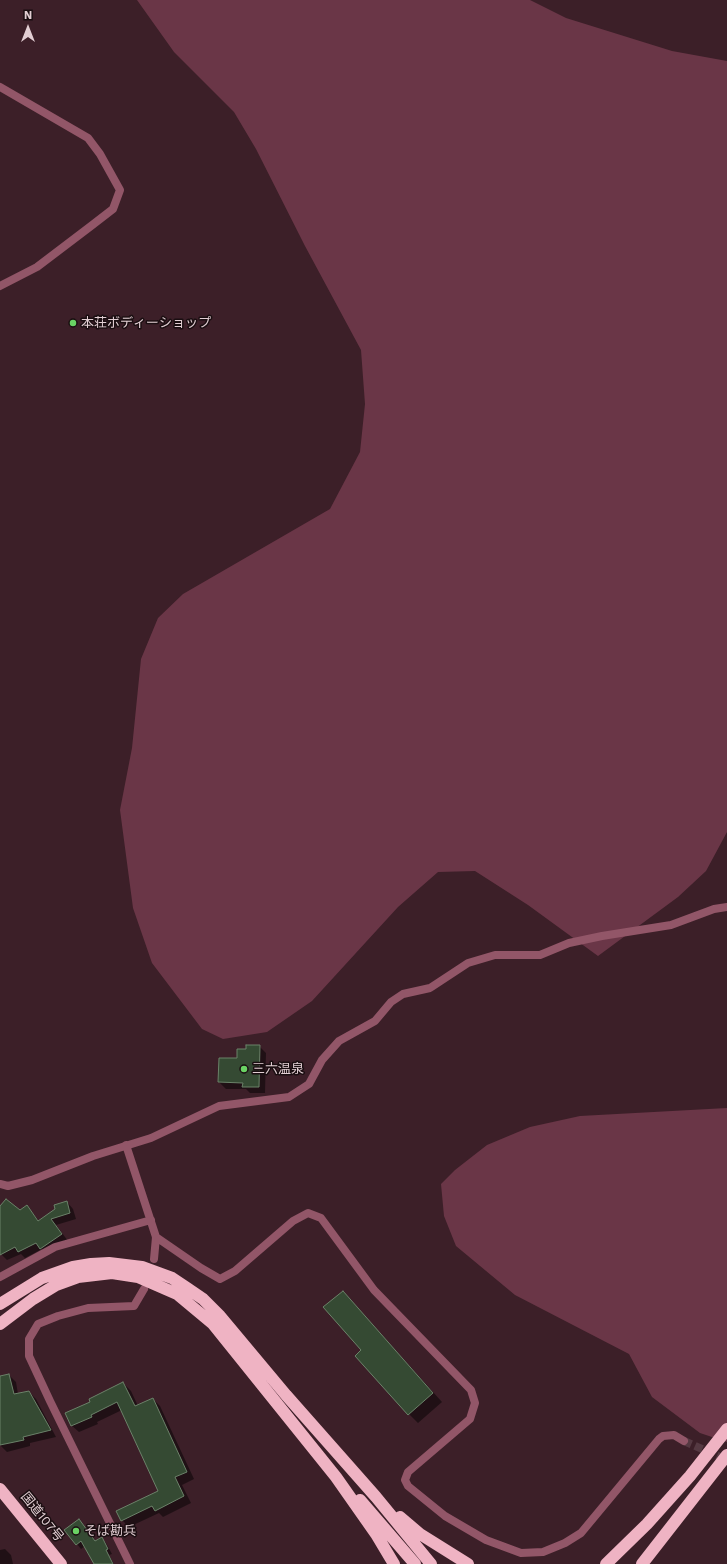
<!DOCTYPE html>
<meta charset="utf-8">
<style>
body{margin:0}
#map{position:relative;width:727px;height:1564px;overflow:hidden;background:#3c1f28;font-family:"Work Sans",sans-serif}
canvas{display:block}
.north{position:absolute;left:8px;top:8px;width:40px;height:40px;-webkit-text-stroke:3px #1a0e11;paint-order:stroke;rotate:0deg;font-size:11px;font-weight:700;line-height:16px;text-align:center;color:#e2ced3}
.north::after{content:'';display:block;margin:auto;width:14px;height:18px;background:#e2ced3;clip-path:polygon(50% 0,100% 100%,50% 72%,0 100%)}
</style>
<div id="map">
<canvas width="727" height="1564"></canvas>
<div class="north">N</div>
</div>
<script>
const ctx = document.querySelector('canvas').getContext('2d');
ctx.lineJoin = 'round';
function paint(path, color) {
  ctx.fillStyle = color;
  ctx.fill(path, 'evenodd');
}
function poly(rows) {
  const path = new Path2D();
  for (const r of rows) {
    path.moveTo(r[0], r[1]);
    for (let i = 2; i < r.length; i += 2) path.lineTo(r[i], r[i + 1]);
  }
  return path;
}
function trace(path, color, width, dash) {
  ctx.strokeStyle = color;
  ctx.lineWidth = width;
  ctx.lineCap = dash ? 'butt' : 'round';
  ctx.setLineDash(dash || []);
  ctx.stroke(path);
}
function drawText(font, color, halo, rows, align = 'center') {
  ctx.font = font + ' "Work Sans","Noto Sans JP",sans-serif';
  ctx.lineWidth = 3;
  ctx.setLineDash([]);
  ctx.textBaseline = 'middle';
  ctx.strokeStyle = halo;
  ctx.fillStyle = color;
  for (const [text, x, y, turn = 0] of rows) {
    ctx.save();
    ctx.translate(x, y);
    ctx.rotate((+turn || 0) * Math.PI / 180);
    ctx.textAlign = isNaN(turn) ? turn : align;
    if (halo) ctx.strokeText(text, 0, 0);
    ctx.fillText(text, 0, 0);
    ctx.restore();
  }
}
const green = poly([
 [137,0,530,0,566,18,672,51,727,61,727,832,706,871,678,897,598,956,528,905,475,871,438,872,398,907,312,1001,267,1032,223,1039,202,1029,152,963,133,908,120,810,132,748,141,659,158,618,183,594,330,509,360,452,365,404,361,350,305,246,256,149,234,112,174,52],
 [727,1108,727,1442,700,1433,652,1397,629,1354,515,1295,456,1246,444,1216,441,1184,455,1170,487,1145,530,1127,580,1116]
]);
const shadow = poly([
 [259,1046,266,1053,265,1093,250,1093,246,1089,226,1089,219,1082,238,1059,247,1051],
 [67,1202,73,1209,76,1219,56,1225,68,1241,47,1254,42,1249,25,1258,21,1254,7,1260,1,1254,0,1208,20,1211,27,1206,39,1221],
 [343,1292,442,1402,418,1423,409,1414,363,1350],
 [9,1375,16,1382,18,1394,29,1392,36,1399,56,1437,30,1443,30,1446,7,1452,0,1445,0,1377],
 [123,1383,131,1391,138,1406,153,1399,160,1406,194,1479,182,1485,191,1503,163,1517,159,1513,129,1527,122,1520,159,1491,122,1410,97,1422,98,1424,79,1432,71,1425,92,1403],
 [83,1525,96,1541,102,1538,106,1543,112,1554,109,1555,114,1564,95,1564,85,1546,81,1549,77,1544],
 [5,1549,11,1555,13,1564,0,1564,0,1550]
]);
const building = poly([
 [246,1045,260,1045,259,1087,242,1087,243,1083,218,1082,219,1058,237,1058,237,1049,246,1049,246,1045],
 [6,1199,20,1210,27,1205,38,1221,55,1209,54,1205,67,1201,70,1213,51,1219,62,1234,40,1249,36,1243,18,1252,15,1247,0,1255,0,1206,6,1199],
 [343,1291,433,1393,408,1415,355,1356,361,1350,323,1307,343,1291],
 [9,1374,14,1394,29,1391,51,1430,23,1437,24,1440,0,1445,0,1376,9,1374],
 [123,1382,135,1406,153,1398,187,1472,175,1477,184,1496,155,1511,152,1506,121,1521,116,1511,158,1491,117,1402,91,1415,92,1417,71,1426,65,1413,90,1402,89,1399,123,1382],
 [79,1519,95,1541,102,1537,108,1549,106,1550,113,1564,94,1564,81,1541,76,1545,64,1530,79,1519]
]);
const streetTunnel = poly([
 [684,1441,727,1460]
]);
const street = poly([
 [0,87,88,138,100,154,120,190,113,209,91,226,37,267,0,286],
 [126,1145,156,1237,154,1259],
 [0,1184,8,1186,32,1180,93,1156,151,1138,219,1106,289,1097,309,1084,322,1060,339,1041,375,1021,391,1002,403,994,430,988,468,963,495,955,540,955,569,943,602,936,671,925,714,909,727,907],
 [156,1237,201,1268,220,1279,235,1271,293,1221,308,1213,321,1218,374,1290,471,1390,475,1403,470,1419,408,1472,405,1480,408,1486,445,1516,486,1540,521,1553,543,1552,565,1543,581,1533,659,1439,663,1436,674,1435,684,1441],
 [0,1277,55,1247,151,1220],
 [130,1564,50,1401,29,1356,29,1339,38,1324,58,1316,88,1308,134,1306,144,1289]
]);
const highway = poly([
 [0,1304,42,1278,73,1267,91,1264,109,1263,142,1267,172,1278,187,1288,203,1299,220,1316,286,1395,376,1497,431,1564],
 [0,1324,33,1299,56,1285,78,1277,112,1273,138,1277,177,1294,213,1324,336,1477,376,1534,394,1564],
 [0,1489,61,1564],
 [360,1500,415,1564],
 [400,1517,420,1534,468,1564],
 [606,1564,647,1524,690,1476,727,1429],
 [642,1564,727,1455]
]);
const markers = [
 [73,323,4,"#6ad364"],
 [244,1069,4,"#6ad364"],
 [76,1531,4,"#6ad364"]
];
const poiNames = [
 ["本荘ボディーショップ",81,323],
 ["三六温泉",252,1069],
 ["そば勘兵",84,1531]
];
const streetNames = [
 ["国道107号",42,1517,51]
];
paint(green, '#6a3647');
paint(shadow, '#0007');
paint(building, '#354a33');
trace(building, '#6b8269', 1);
trace(streetTunnel, '#553942', 8, [8, 4]);
trace(street, '#925668', 8);
trace(highway, '#efb3c3', 12);
for (const [x, y, r, color] of markers) {
  const dot = new Path2D();
  dot.arc(x, y, r, 0, 2 * Math.PI);
  ctx.fillStyle = color;
  ctx.fill(dot);
  trace(dot, '#1a0e11', 1.5);
}
drawText('13px', '#e2ced3', '#1a0e11', poiNames, 'left');
drawText('13px', '#e2ced3', '#1a0e11', streetNames);
</script>
